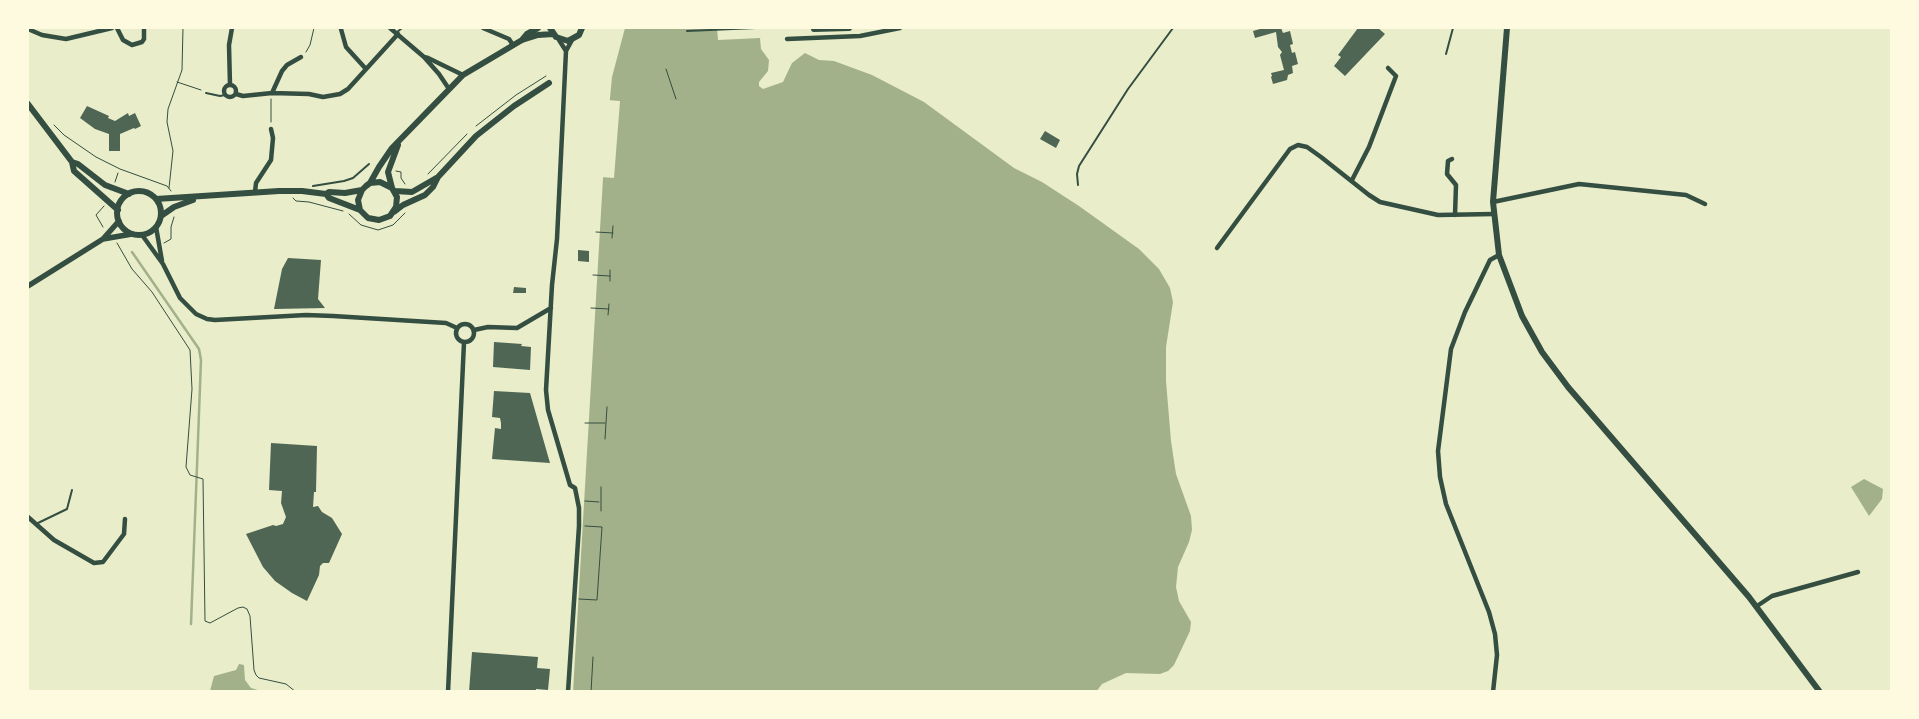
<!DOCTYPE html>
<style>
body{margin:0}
#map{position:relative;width:1919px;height:719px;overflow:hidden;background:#e9edc9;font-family:Mulish,sans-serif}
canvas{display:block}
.frame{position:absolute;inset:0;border:29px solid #fefae0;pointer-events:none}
</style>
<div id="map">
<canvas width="1919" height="719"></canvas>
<div class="frame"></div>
</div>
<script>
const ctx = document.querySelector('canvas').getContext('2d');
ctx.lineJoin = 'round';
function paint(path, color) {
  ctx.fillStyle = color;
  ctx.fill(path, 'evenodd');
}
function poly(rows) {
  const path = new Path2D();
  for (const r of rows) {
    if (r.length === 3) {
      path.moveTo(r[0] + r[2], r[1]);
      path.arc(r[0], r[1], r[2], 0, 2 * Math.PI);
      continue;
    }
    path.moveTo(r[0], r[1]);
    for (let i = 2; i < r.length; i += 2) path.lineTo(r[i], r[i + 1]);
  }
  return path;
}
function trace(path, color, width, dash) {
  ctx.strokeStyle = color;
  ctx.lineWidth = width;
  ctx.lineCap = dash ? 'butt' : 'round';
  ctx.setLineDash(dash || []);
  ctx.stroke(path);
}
const water = poly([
 [625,28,717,28,718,40,760,38,761,49,769,60,768,71,759,82,759,86,763,89,783,82,792,63,805,53,819,60,834,61,872,75,924,102,1014,168,1042,182,1079,206,1139,249,1159,269,1170,288,1173,302,1166,347,1166,381,1171,441,1176,474,1191,516,1192,530,1189,542,1178,567,1176,587,1179,601,1191,622,1190,631,1174,665,1168,671,1160,674,1126,673,1102,684,1096,692,573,692,604,161,612,77],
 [1864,479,1883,489,1882,499,1869,516,1851,487],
 [239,664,244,665,245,680,251,688,261,691,210,691,214,676,236,670]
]);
const pier = poly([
 [607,100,620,101,614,178,601,177]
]);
const stream = poly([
 [132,252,199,349,201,360,191,624]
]);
const building = poly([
 [1259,28,1281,28,1283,33,1290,31,1293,44,1290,45,1292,53,1295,52,1298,64,1292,66,1293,73,1288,75,1287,80,1273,84,1271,77,1272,76,1271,73,1284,70,1280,55,1282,52,1278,47,1276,32,1255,38,1253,31,1260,29],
 [1358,28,1378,28,1385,34,1345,76,1334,66,1341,57,1338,55],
 [87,106,109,116,108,118,115,121,128,113,129,116,135,113,141,126,135,129,134,128,120,134,120,151,109,151,109,134,95,129,80,118],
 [1045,131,1060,140,1056,148,1040,139],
 [578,250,589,251,589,262,578,261],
 [288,258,321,260,318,299,325,308,274,309,282,269],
 [514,287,526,288,526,293,513,293],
 [494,342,522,344,521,346,531,347,530,370,493,367],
 [494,391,530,393,550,463,492,459,495,428,501,429,501,423,500,418,492,417],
 [271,443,317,446,316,492,314,492,313,507,318,506,322,512,332,518,342,534,329,563,323,563,320,566,319,575,307,601,292,593,275,581,263,567,246,534,273,525,276,526,283,524,286,517,281,503,282,491,269,490],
 [472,652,538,657,537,668,550,669,548,690,536,689,536,692,469,692]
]);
const path = poly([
 [306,52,310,45,314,28],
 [666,69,676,99],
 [177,82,201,90],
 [271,99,271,122],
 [54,125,64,135,96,157,120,169,167,186,171,191],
 [476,126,516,95,546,76],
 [396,171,401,172,401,178,405,184],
 [428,174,467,134],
 [115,182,118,173],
 [169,188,173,151,167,122,168,109,182,70,183,28],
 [293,198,296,201,309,202,343,211],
 [349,214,361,225,378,230,393,225,405,213],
 [103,227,96,215,104,206],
 [596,232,613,233],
 [612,238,613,226],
 [117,243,132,269,152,292,190,350,192,389,186,467,190,475,203,479,205,621,210,623,238,608,243,607,247,609,250,616,254,670,256,675,259,678,286,684,296,692],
 [164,243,171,239,171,227,174,217],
 [593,275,610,276],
 [610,281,610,270],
 [591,308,609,309],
 [608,315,609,304],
 [585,423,605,423],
 [605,439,607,407],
 [585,501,599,502],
 [601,511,601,487],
 [579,599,597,600,602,527,585,526],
 [591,692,593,657]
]);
const service = poly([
 [687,31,756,28],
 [396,33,402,28],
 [1446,54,1453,28],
 [206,93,220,96,225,95],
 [1078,185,1077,174,1079,166,1128,89,1173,28],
 [313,186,344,181,353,178,369,164],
 [38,523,67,509,72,490]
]);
const minor = poly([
 [117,28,123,40,132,45,142,42,144,39,144,28],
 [390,28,424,57,439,74,449,89],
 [483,28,509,39,513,45],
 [28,29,42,35,66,39,112,28],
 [341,29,346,47,366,69],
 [787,39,860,36,900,28],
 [559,40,566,51],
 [424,57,428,58,463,75],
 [230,91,6],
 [230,85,229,45,232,28],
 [272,93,282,71,287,65,301,57],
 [236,94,243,96,272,93,309,94,323,97,340,94,348,89,398,34],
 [1452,159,1448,161,1447,174,1456,185,1455,215],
 [1352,180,1369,147,1396,76,1388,68],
 [255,192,256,183,271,160,273,138,271,129],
 [1493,202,1579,184,1686,195,1705,204],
 [156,227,162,261],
 [142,235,163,264,180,298,196,314,207,319,215,320,306,315,333,316,446,323,457,328],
 [1217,248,1290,149,1298,145,1307,147,1321,157,1369,195,1380,202,1438,215,1494,214],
 [465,333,9],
 [474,330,488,327,517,328,551,308],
 [28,517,54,540,94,563,103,562,124,534,125,519],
 [1757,606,1772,596,1858,572],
 [448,692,464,342],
 [568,692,579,526,579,508,575,488,570,485,548,410,546,390,552,285,557,239,566,51,572,40],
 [1493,692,1497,655,1495,634,1489,612,1446,504,1440,477,1438,451,1451,349,1465,312,1490,260,1499,255]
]);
const tertiary = poly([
 [103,239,119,221],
 [28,286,103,239,132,234]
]);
const secondary = poly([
 [550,28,556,37,568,41,579,35,582,28],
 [1507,28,1493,202,1499,255,1522,316,1542,352,1568,387,1749,597,1820,692],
 [814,29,849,28],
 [522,40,527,34,538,28],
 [28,104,72,162,74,171,118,210],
 [72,162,78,164,105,185,129,194],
 [370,183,379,167,392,148,463,75,522,40,538,35,553,34],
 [392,188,380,182,370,183,366,186,362,190,358,200,360,210,368,218,379,220,390,216,396,207,397,197,392,188,388,172,398,145],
 [395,191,412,192,438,177],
 [139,213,22],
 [326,194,329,198,360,210],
 [156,199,279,191,302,191,326,194,329,192,345,193,362,190],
 [394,212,403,205,425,195,433,187,438,177,476,136,514,106,549,83],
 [161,216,174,207,193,200]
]);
paint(water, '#a3b18a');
paint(pier, '#e9edc9');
trace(stream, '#a3b18a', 2.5);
paint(building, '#4f6655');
trace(path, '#344e41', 1);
trace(service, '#344e41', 2);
trace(minor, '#344e41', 4.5);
trace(tertiary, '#344e41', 5.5);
trace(secondary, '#344e41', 6);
</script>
